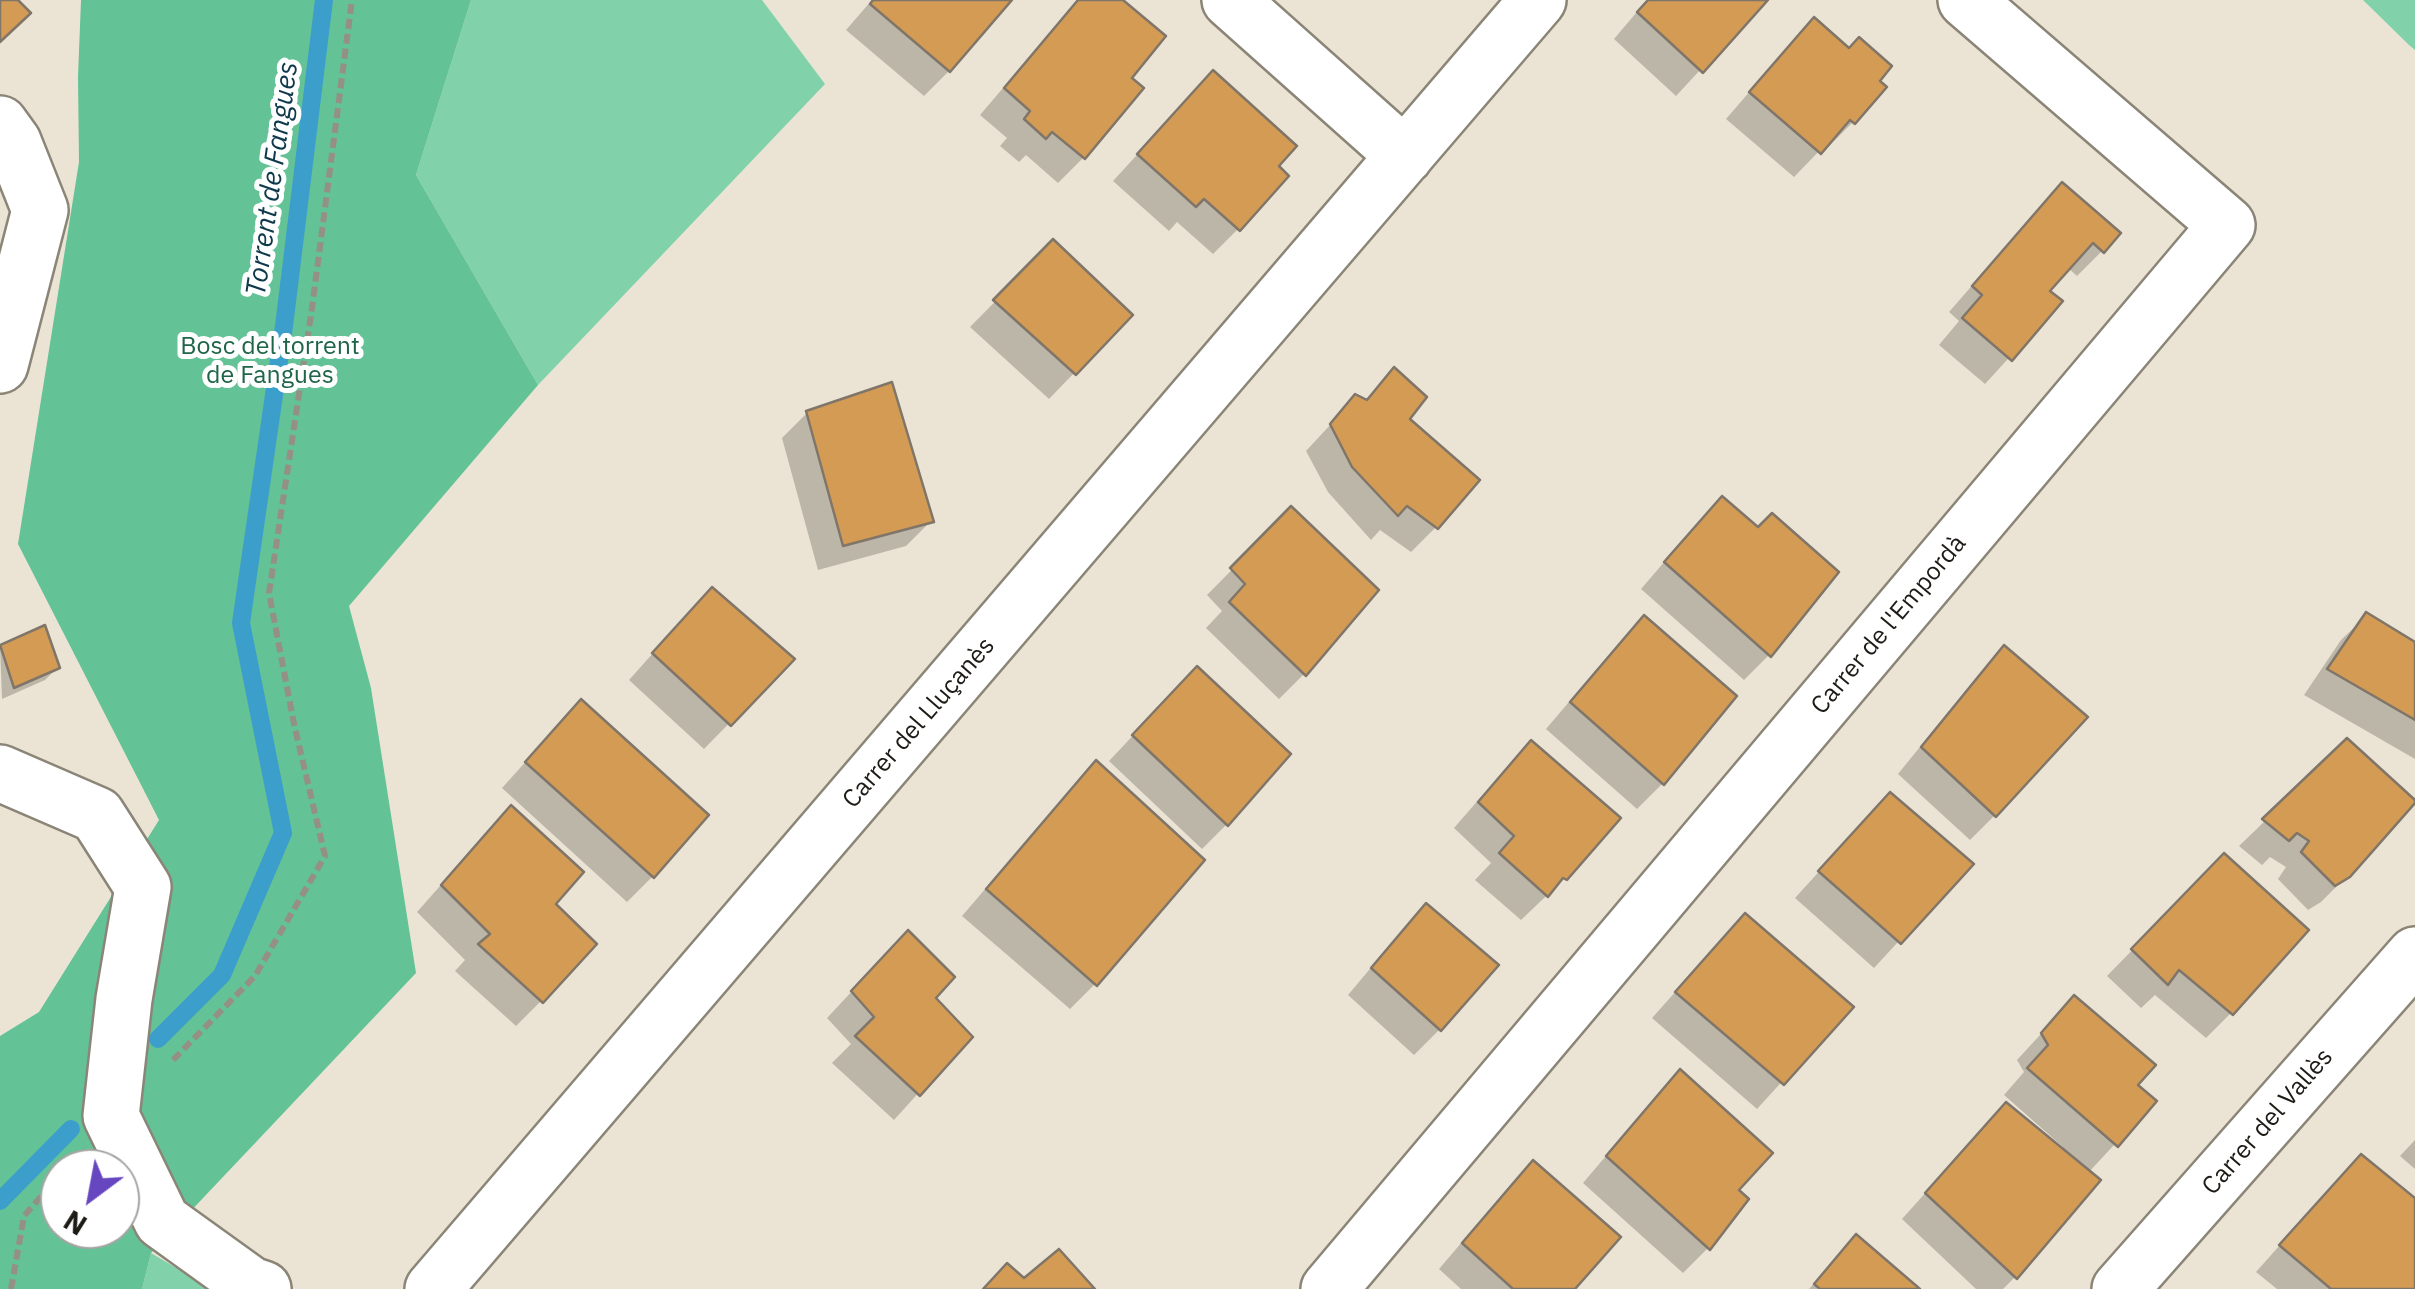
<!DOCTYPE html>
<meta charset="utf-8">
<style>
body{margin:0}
#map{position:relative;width:2415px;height:1289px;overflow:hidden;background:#ebe4d4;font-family:"IBM Plex Sans",sans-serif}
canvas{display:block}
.north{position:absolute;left:40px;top:1149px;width:100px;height:100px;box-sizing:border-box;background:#fff;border:2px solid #a5a4a2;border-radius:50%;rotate:212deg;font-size:28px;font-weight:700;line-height:40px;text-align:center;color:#1e1b16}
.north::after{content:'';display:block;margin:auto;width:35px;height:45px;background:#6747c0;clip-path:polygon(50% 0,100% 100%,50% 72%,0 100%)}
</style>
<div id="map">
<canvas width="2415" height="1289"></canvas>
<div class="north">N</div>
</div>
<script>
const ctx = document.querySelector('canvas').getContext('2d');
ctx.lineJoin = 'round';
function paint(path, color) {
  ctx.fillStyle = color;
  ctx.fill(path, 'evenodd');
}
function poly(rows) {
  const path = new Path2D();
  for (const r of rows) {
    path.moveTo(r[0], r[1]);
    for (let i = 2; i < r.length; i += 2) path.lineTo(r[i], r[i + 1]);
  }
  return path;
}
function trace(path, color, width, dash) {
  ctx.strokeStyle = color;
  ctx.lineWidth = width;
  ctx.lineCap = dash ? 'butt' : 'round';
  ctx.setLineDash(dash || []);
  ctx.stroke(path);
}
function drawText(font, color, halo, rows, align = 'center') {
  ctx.font = font + ' "IBM Plex Sans",sans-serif';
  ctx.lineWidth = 10;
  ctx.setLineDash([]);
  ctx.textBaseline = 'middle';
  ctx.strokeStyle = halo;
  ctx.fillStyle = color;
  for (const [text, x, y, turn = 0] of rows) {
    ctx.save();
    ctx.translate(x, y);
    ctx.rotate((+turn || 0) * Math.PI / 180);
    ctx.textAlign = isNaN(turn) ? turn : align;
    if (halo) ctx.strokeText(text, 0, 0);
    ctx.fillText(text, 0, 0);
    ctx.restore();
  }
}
const green = poly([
 [471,0,762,0,825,84,538,385,416,175],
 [2363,0,2415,0,2415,50,2409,45],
 [151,1253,212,1289,142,1289]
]);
const forest = poly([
 [81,0,471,0,416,175,538,385,349,606,371,688,416,973,151,1253,142,1289,0,1289,0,1036,39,1012,159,820,18,544,79,162,78,77],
 [60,1169,120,1169,120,1229,60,1229]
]);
const shadow = poly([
 [872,0,1009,0,949,71,924,96,846,30],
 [1078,0,1120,0,1128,78,1141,89,1083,158,1058,183,1026,155,1019,162,1000,146,1007,138,980,115],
 [1647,0,1765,0,1676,96,1614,39],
 [1814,21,1853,122,1828,147,1825,145,1794,177,1726,119,1789,46],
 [1188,99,1275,166,1238,229,1213,254,1177,222,1169,231,1113,181],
 [2063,185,2102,251,2077,276,2068,268,2047,291,2060,302,1985,384,1939,345,1959,321,1949,312,2037,211],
 [1053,243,1130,315,1049,399,970,327],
 [1394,370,1436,527,1411,552,1380,530,1371,540,1328,492,1306,451,1356,397,1364,401],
 [807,413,931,521,906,546,818,570,782,438],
 [1722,499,1769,655,1744,680,1641,589,1697,524],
 [1291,510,1375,590,1304,674,1279,699,1206,628,1222,611,1207,595],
 [687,615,791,660,704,749,629,680],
 [2367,615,2415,645,2415,759,2304,695,2341,640],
 [1644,618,1734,697,1662,784,1637,809,1546,729,1619,643],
 [43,629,57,668,45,680,2,699,0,647],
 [2004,649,1995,815,1970,840,1898,774,1979,674],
 [1172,694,1227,824,1202,849,1109,761],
 [556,728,705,815,652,877,627,902,502,788],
 [2347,742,2348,875,2321,902,2308,910,2278,879,2286,867,2270,857,2262,865,2239,846],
 [1531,743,1565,878,1521,920,1475,880,1491,863,1454,828,1506,768],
 [1096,764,1095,984,1070,1009,962,916,1071,789],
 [1865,821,1970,864,1874,968,1795,898],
 [486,834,553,905,541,1001,516,1026,455,971,465,960,417,912],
 [2224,856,2231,1013,2206,1038,2155,995,2141,1008,2107,976],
 [1426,907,1495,965,1439,1030,1414,1055,1348,995,1401,932],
 [1720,942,1850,1007,1757,1109,1652,1018],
 [883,958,933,998,969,1037,894,1120,832,1063,851,1044,827,1018],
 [2074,998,2135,1086,2154,1102,2088,1173,2097,1181,2015,1277,2003,1289,1976,1289,1902,1219,1981,1131,2060,1150,2063,1147,2004,1095,2024,1072,2017,1060],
 [1680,1073,1736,1190,1708,1248,1683,1273,1583,1183,1655,1098],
 [2415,1140,2415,1169,2400,1156],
 [1534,1163,1572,1289,1461,1289,1439,1269,1508,1188],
 [2336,1182,2415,1201,2415,1289,2277,1289,2256,1272],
 [1856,1237,1916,1289,1809,1289]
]);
const stream = poly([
 [158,1039,222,975,283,833,241,623,284,326,324,0],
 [0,1201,71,1129]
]);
const building = poly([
 [0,0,18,0,31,13,0,42,0,0],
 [873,0,1012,0,950,72,870,4,873,0],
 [1078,0,1123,0,1166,36,1132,78,1144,88,1085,159,1052,132,1046,139,1024,119,1030,111,1004,88,1078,0],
 [1648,0,1768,0,1703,73,1637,12,1648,0],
 [1814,17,1849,48,1859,37,1892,66,1880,81,1887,87,1855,124,1850,120,1821,154,1749,92,1814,17],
 [1213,70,1297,146,1279,166,1289,176,1240,231,1204,199,1196,207,1137,154,1213,70],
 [2062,182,2121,233,2104,253,2093,243,2050,291,2063,301,2012,361,1962,318,1982,295,1972,286,2062,182],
 [1053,239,1133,315,1076,375,993,300,1053,239],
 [1394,367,1427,397,1410,419,1480,480,1438,529,1407,506,1398,516,1352,467,1330,424,1355,394,1367,400,1394,367],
 [892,382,934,522,843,546,806,411,892,382],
 [1722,496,1758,527,1772,513,1839,572,1771,657,1664,562,1722,496],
 [1291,506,1379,590,1306,676,1229,602,1245,584,1230,568,1291,506],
 [712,587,795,659,731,726,652,653,712,587],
 [2366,612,2415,642,2415,720,2327,669,2366,612],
 [1644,615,1737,696,1664,785,1570,702,1644,615],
 [45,625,60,668,14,688,0,645,45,625],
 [2004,645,2088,717,1996,817,1921,747,2004,645],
 [1197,666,1291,754,1228,826,1132,735,1197,666],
 [581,699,709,815,654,878,525,762,581,699],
 [2347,738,2415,800,2415,803,2350,877,2335,886,2301,852,2309,841,2297,833,2289,841,2262,819,2347,738],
 [1531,740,1621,818,1567,880,1563,878,1548,897,1499,853,1514,836,1478,802,1531,740],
 [1096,760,1205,860,1097,986,986,889,1096,760],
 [1890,792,1974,864,1901,944,1818,871,1890,792],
 [511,805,584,872,556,904,597,944,543,1003,478,944,490,934,441,885,511,805],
 [2224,853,2309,930,2233,1015,2179,970,2168,985,2131,949,2224,853],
 [1426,903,1499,965,1441,1031,1371,968,1426,903],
 [1745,913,1854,1007,1784,1085,1675,992,1745,913],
 [908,930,955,977,936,998,973,1037,920,1096,855,1036,874,1017,851,991,908,930],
 [2074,995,2156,1065,2138,1085,2157,1101,2118,1147,2027,1068,2048,1045,2041,1033,2074,995],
 [1680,1069,1773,1153,1739,1190,1749,1199,1710,1250,1606,1156,1680,1069],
 [2006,1102,2101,1180,2017,1279,1925,1193,2006,1102],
 [2361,1154,2415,1198,2415,1289,2331,1289,2279,1245,2361,1154],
 [1533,1160,1621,1237,1575,1289,1513,1289,1462,1243,1533,1160],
 [1856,1234,1920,1289,1820,1289,1814,1284,1856,1234],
 [1059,1249,1095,1289,983,1289,1007,1263,1024,1278,1059,1249]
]);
const path = poly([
 [173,1060,255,976,325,856,294,724,269,593,312,308,352,0],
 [11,1289,24,1216,60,1175]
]);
const minor = poly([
 [1230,0,1405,156],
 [0,124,13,142,40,210,0,365],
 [0,773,97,815,143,887,124,999,111,1116,162,1221,251,1285,263,1289],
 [433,1289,1538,0],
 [1329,1289,2227,225,1966,0],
 [2120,1289,2415,955]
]);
const parkNames = [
 ["Bosc del torrent",270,347],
 ["de Fangues",270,376]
];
const streetNames = [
 ["Carrer de l'Empordà",1889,625,-50],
 ["Carrer del Lluçanès",919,723,-49],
 ["Carrer del Vallès",2268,1122,-49]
];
const waterNames = [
 ["Torrent de Fangues",273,179,-82]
];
paint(green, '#81d2ab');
paint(forest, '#64c297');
paint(shadow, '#0003');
trace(stream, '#3c9eca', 18);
paint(building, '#d39b53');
trace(building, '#807569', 2.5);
trace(minor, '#8b8577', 60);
trace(path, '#959084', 6, [10, 5]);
trace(minor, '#fff', 55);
drawText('25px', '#1f6549', '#fff', parkNames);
drawText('25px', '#1e1b16', '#fff', streetNames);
drawText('italic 28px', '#0e384b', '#fff', waterNames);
</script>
